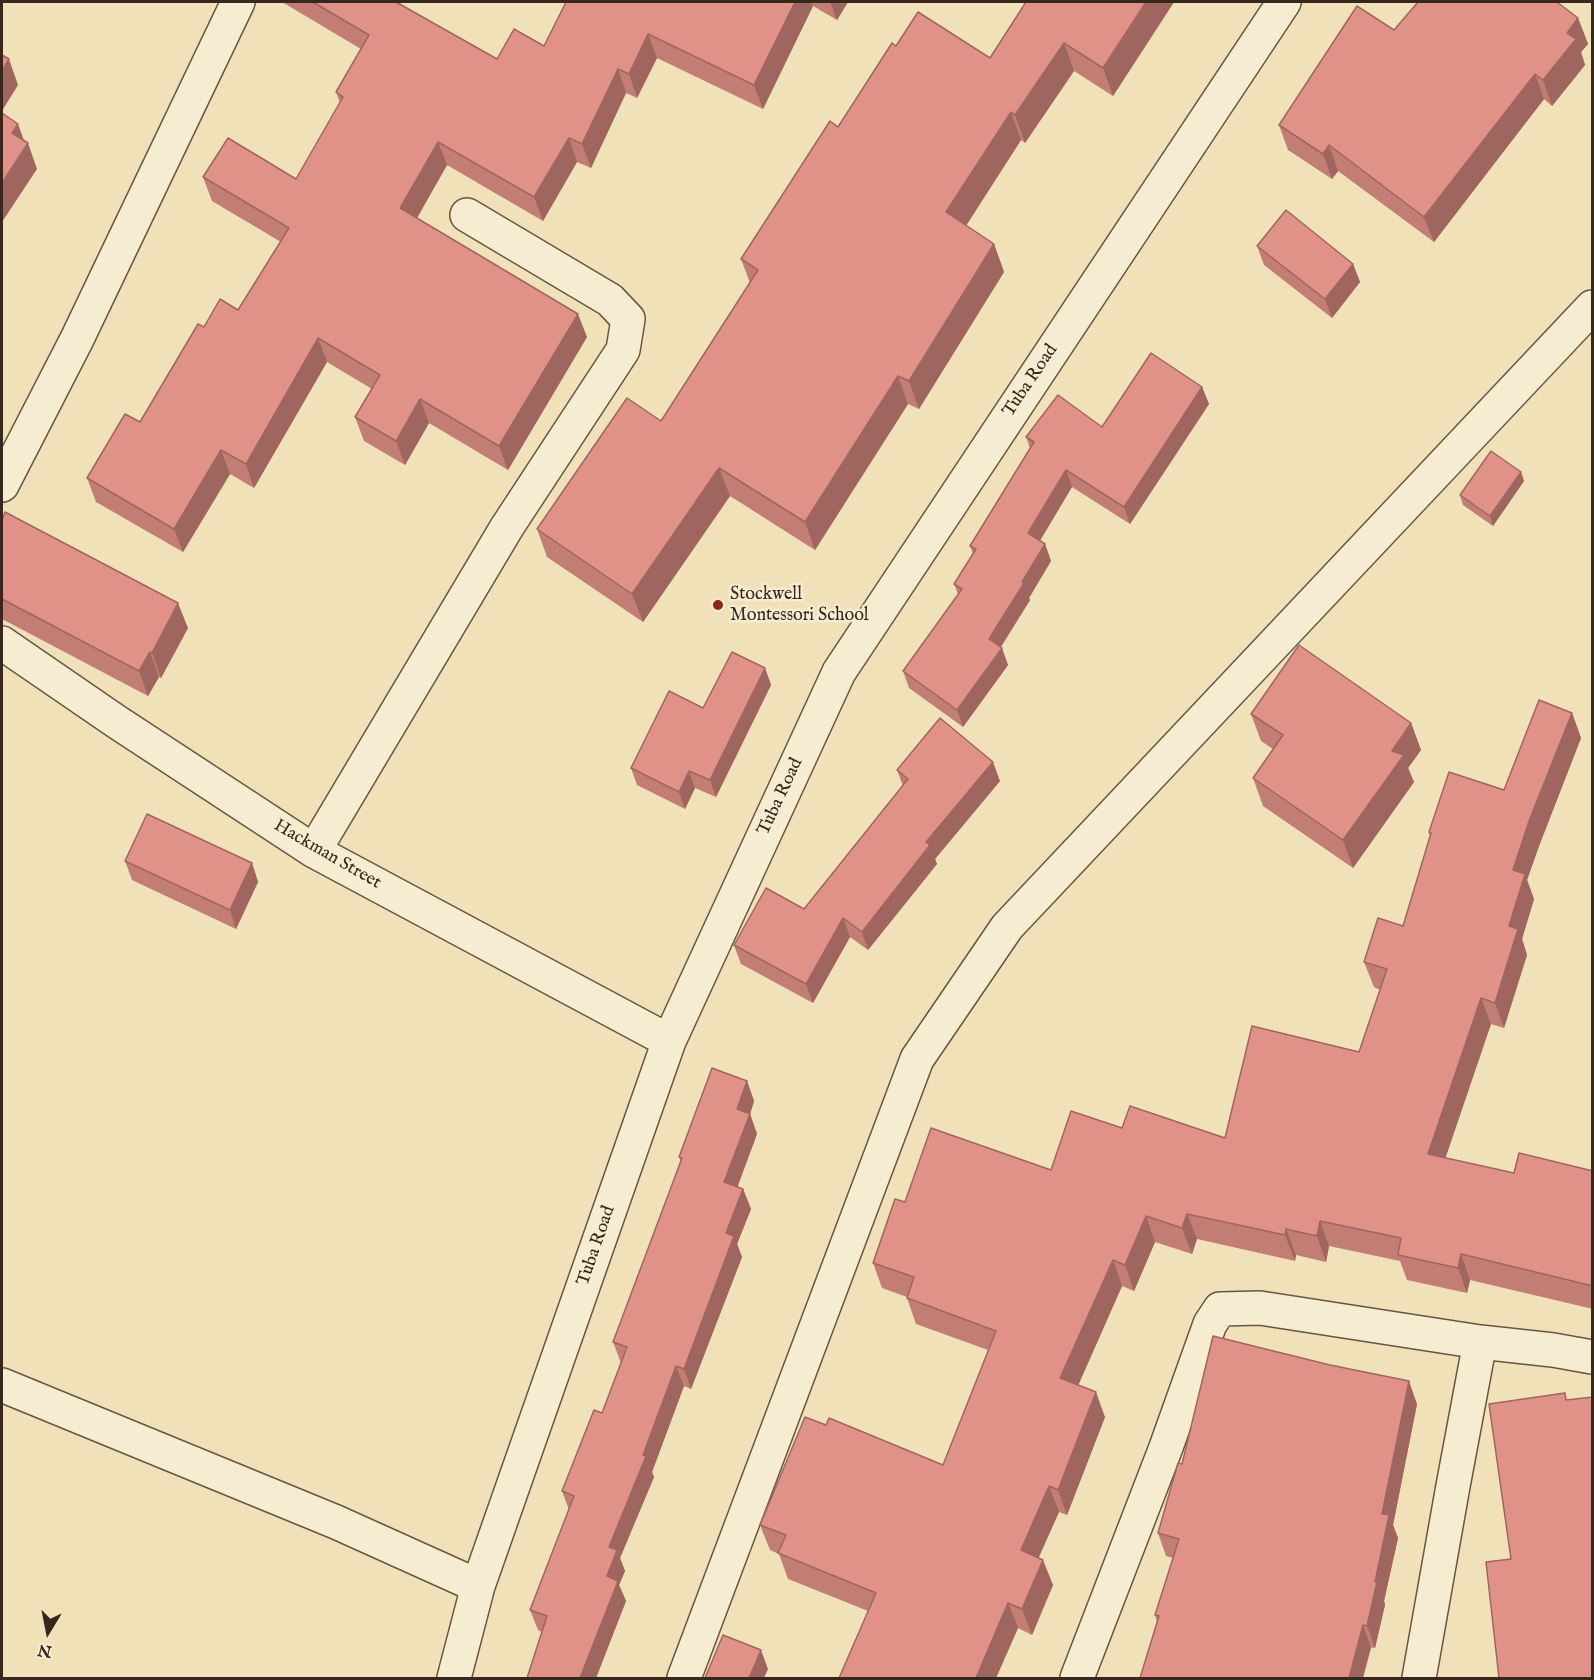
<!DOCTYPE html>
<style>
body{margin:0}
#map{position:relative;width:1594px;height:1680px;overflow:hidden;background:#f1e1b8;font-family:"IM FELL English",serif}
canvas{display:block}
.frame{position:absolute;inset:0;border:3px solid #37271c;pointer-events:none}
.north{position:absolute;left:18px;top:1602px;width:60px;height:60px;-webkit-text-stroke:4px #f6ecd1;paint-order:stroke;rotate:190deg;font-size:16px;font-weight:700;line-height:24px;text-align:center;color:#37271c}
.north::after{content:'';display:block;margin:auto;width:21px;height:27px;background:#37271c;clip-path:polygon(50% 0,100% 100%,50% 72%,0 100%)}
</style>
<div id="map">
<canvas width="1594" height="1680"></canvas>
<div class="frame"></div>
<div class="north">N</div>
</div>
<script>
const ctx = document.querySelector('canvas').getContext('2d');
ctx.lineJoin = 'round';
function poly(rows) {
  const path = new Path2D();
  for (const r of rows) {
    path.moveTo(r[0], r[1]);
    for (let i = 2; i < r.length; i += 2) path.lineTo(r[i], r[i + 1]);
  }
  return path;
}
function trace(path, color, width, dash) {
  ctx.strokeStyle = color;
  ctx.lineWidth = width;
  ctx.lineCap = dash ? 'butt' : 'round';
  ctx.setLineDash(dash || []);
  ctx.stroke(path);
}
function paint(path, color) {
  ctx.fillStyle = color;
  ctx.fill(path, 'evenodd');
}
function drawText(font, color, halo, rows, align = 'center') {
  ctx.font = font + ' "IM FELL English",serif';
  ctx.lineWidth = 5;
  ctx.setLineDash([]);
  ctx.textBaseline = 'middle';
  ctx.strokeStyle = halo;
  ctx.fillStyle = color;
  for (const [text, x, y, turn = 0] of rows) {
    ctx.save();
    ctx.translate(x, y);
    ctx.rotate((+turn || 0) * Math.PI / 180);
    ctx.textAlign = isNaN(turn) ? turn : align;
    if (halo) ctx.strokeText(text, 0, 0);
    ctx.fillText(text, 0, 0);
    ctx.restore();
  }
}
const minor = poly([
 [2,485,77,339,238,2],
 [2,643,117,722,314,851,669,1041],
 [314,851,507,527,623,350,628,319,610,300,467,215],
 [2,1385,336,1522,478,1586],
 [454,1678,478,1586,669,1041,839,672,1284,2],
 [684,1678,917,1059,1007,927,1592,307],
 [1077,1678,1165,1450,1210,1324,1220,1309,1260,1308,1480,1342,1553,1350,1592,1357],
 [1419,1678,1453,1486,1480,1342]
]);
const wall = poly([
 [282,2,396,2,497,59,544,46,566,2,848,2,837,20,813,6,763,109,657,58,637,98,626,93,591,168,577,162,543,221,447,165,417,218,587,337,508,470,429,423,405,465,364,441,355,417,372,389,327,362,254,488,230,474,183,552,96,502,87,478,140,422,204,327,238,310,281,242,212,201,203,177,296,179,340,103,336,92,361,49],
 [1026,2,1174,2,1113,96,1074,71,1025,143,1021,140,966,225,994,244,1004,272,919,409,908,404,815,550,730,496,643,622,547,557,537,529,661,421,750,283,741,259,896,46,990,58],
 [1578,18,1588,44,1581,52,1585,65,1552,106,1544,99,1434,242,1338,171,1332,179,1288,150,1279,125,1394,30],
 [1257,246,1353,264,1360,282,1332,318,1264,265],
 [1202,387,1209,404,1130,524,1072,487,1040,541,1045,544,1051,561,1029,598,1030,600,1001,647,1008,665,963,727,909,688,903,671,958,594,954,584,973,554,970,546,1030,448,1026,437,1102,427],
 [1521,472,1524,481,1493,526,1463,505,1460,495],
 [2,520,188,628,161,678,159,677,148,696,2,619],
 [765,668,771,685,716,797,695,788,685,809,637,785,631,768,703,708],
 [1572,713,1581,738,1539,846,1527,880,1534,899,1522,939,1527,955,1504,1028,1491,1024,1445,1158,1514,1173,1593,1171,1593,1309,1470,1280,1467,1293,1407,1280,1400,1261,1329,1246,1326,1262,1296,1255,1295,1261,1197,1239,1192,1254,1155,1242,1134,1291,1122,1286,1078,1385,1105,1417,1067,1515,1059,1512,1038,1558,1053,1585,1032,1635,1018,1628,996,1678,839,1678,868,1611,788,1579,779,1554,770,1550,760,1525,826,1425,943,1465,988,1350,916,1324,907,1298,907,1297,882,1288,873,1263,905,1202,1051,1170,1122,1128,1225,1138,1359,1052,1380,990,1374,987,1364,962,1403,926,1430,837,1429,832,1504,790],
 [1251,714,1411,723,1421,750,1408,768,1414,782,1353,868,1263,806,1253,778,1273,749,1261,741],
 [897,770,1000,781,935,859,937,864,868,950,850,937,813,1003,741,964,734,945,804,909,903,786],
 [125,861,252,863,258,882,236,929,132,880],
 [747,1081,754,1101,750,1114,757,1134,737,1186,743,1189,751,1209,737,1244,742,1257,691,1389,684,1386,652,1472,654,1477,620,1558,625,1571,619,1585,626,1601,596,1678,527,1678,542,1632,538,1630,530,1610,569,1510,562,1491,602,1413,621,1363,613,1342,681,1162,679,1157],
 [1417,1404,1393,1525,1398,1538,1384,1601,1385,1605,1375,1648,1157,1622,1155,1615,1173,1558,1166,1556,1158,1533,1182,1464]
]);
const shadedWall = poly([
 [795,2,811,2,813,6,763,109,754,85],
 [830,2,848,2,837,20],
 [1146,2,1174,2,1113,96,1103,68],
 [1578,18,1588,44,1581,52,1585,65,1552,106,1543,80,1567,33],
 [648,34,657,58,637,98,629,74],
 [1064,43,1074,71,1025,143,1015,115],
 [9,59,18,85,2,111,2,71],
 [618,69,626,93,591,168,582,144],
 [1535,74,1544,99,1434,242,1424,217],
 [1011,112,1021,140,957,240,946,212],
 [18,124,26,146,28,143,37,169,2,222,2,183,12,133],
 [569,138,577,162,543,221,534,197],
 [438,142,447,165,409,232,400,208],
 [1329,145,1338,171,1332,179,1323,154],
 [994,244,1004,272,919,409,909,381],
 [1353,264,1360,282,1332,318,1325,299],
 [578,314,587,337,508,470,499,446],
 [318,338,327,362,254,488,246,464],
 [898,376,908,404,815,550,805,522],
 [1202,387,1209,404,1130,524,1124,507],
 [420,399,429,423,405,465,396,441],
 [221,450,230,474,183,552,174,529],
 [719,468,730,496,643,622,632,594],
 [1066,470,1072,487,1034,550,1028,533],
 [1521,472,1524,481,1493,526,1490,516],
 [1045,544,1051,561,1029,598,1030,600,995,656,989,639],
 [178,603,188,628,161,678,152,653],
 [1002,648,1008,665,963,727,957,710],
 [150,652,159,677,148,696,139,671],
 [765,668,771,685,716,797,710,780],
 [1572,713,1581,738,1539,846,1527,880,1534,899,1522,939,1527,955,1504,1028,1495,1003,1509,926,1513,870,1529,821],
 [1411,723,1421,750,1408,768,1414,782,1353,868,1343,840,1392,751],
 [993,762,1000,781,935,859,937,864,868,950,862,932,926,842],
 [689,771,695,788,685,809,679,792],
 [252,863,258,882,236,929,230,910],
 [843,918,850,937,813,1003,806,984],
 [1481,998,1491,1024,1438,1180,1428,1154],
 [747,1081,754,1101,750,1114,757,1134,732,1202,724,1182,737,1109],
 [743,1189,751,1209,737,1244,742,1257,691,1389,684,1369,726,1233],
 [1187,1214,1197,1239,1192,1254,1182,1228],
 [1146,1216,1155,1242,1134,1291,1125,1265],
 [1320,1221,1329,1246,1326,1262,1317,1236],
 [1286,1229,1296,1255,1295,1261,1285,1235],
 [1461,1254,1470,1280,1467,1293,1458,1268],
 [1113,1260,1122,1286,1070,1404,1060,1378],
 [676,1366,684,1386,652,1472,654,1477,620,1558,625,1571,619,1585,626,1601,596,1678,580,1678,607,1576,609,1547],
 [1409,1381,1417,1404,1393,1525,1398,1538,1384,1601,1385,1605,1375,1648,1367,1626,1382,1514],
 [1096,1392,1105,1417,1067,1515,1058,1490],
 [1049,1486,1059,1512,1031,1575,1021,1550],
 [1043,1560,1053,1585,1032,1635,1022,1609],
 [1008,1603,1018,1628,996,1678,976,1678],
 [1363,1625,1371,1648,1363,1678,1349,1678],
 [761,1650,768,1669,764,1678,749,1678]
]);
const building = poly([
 [313,2,396,2,497,59,514,29,544,46,566,2,795,2,754,85,648,34,629,74,618,69,582,144,569,138,534,197,438,142,400,208,578,314,499,446,420,399,396,441,355,417,380,375,318,338,246,464,221,450,174,529,87,478,125,414,140,422,198,324,204,327,220,299,238,310,289,228,203,177,228,138,296,179,343,97,336,92,369,35,313,2],
 [1026,2,1146,2,1103,68,1064,43,1015,115,1011,112,946,212,994,244,909,381,898,376,805,522,719,468,632,594,537,529,627,398,661,421,758,270,741,259,830,121,838,127,892,43,896,46,918,12,990,58,1026,2],
 [1418,2,1557,2,1578,18,1567,33,1576,39,1543,80,1535,74,1424,217,1329,145,1323,154,1279,125,1357,6,1394,30,1418,2],
 [2,55,9,59,2,71,2,55],
 [2,113,18,124,12,133,28,143,2,183,2,113],
 [1286,210,1353,264,1325,299,1257,246,1286,210],
 [1151,353,1202,387,1124,507,1066,470,1028,533,1045,544,1022,582,1024,583,989,639,1002,648,957,710,903,671,962,589,954,584,976,549,970,546,1034,442,1026,437,1058,395,1102,427,1151,353],
 [1491,451,1521,472,1490,516,1460,495,1491,451],
 [5,512,178,603,152,653,150,652,139,671,2,599,2,520,5,512],
 [1299,645,1411,723,1392,751,1404,755,1343,840,1253,778,1283,735,1251,714,1299,645],
 [732,652,765,668,710,780,689,771,679,792,631,768,669,691,703,708,732,652],
 [1539,700,1572,713,1529,821,1513,870,1525,874,1509,926,1518,929,1495,1003,1481,998,1428,1154,1514,1173,1519,1153,1593,1171,1593,1286,1461,1254,1458,1268,1398,1255,1401,1238,1320,1221,1317,1236,1286,1229,1285,1235,1187,1214,1182,1228,1146,1216,1125,1265,1113,1260,1060,1378,1096,1392,1058,1490,1049,1486,1021,1550,1043,1560,1022,1609,1008,1603,976,1678,839,1678,876,1593,778,1553,786,1535,760,1525,805,1417,826,1425,829,1418,943,1465,996,1331,907,1298,914,1277,873,1263,895,1199,905,1202,931,1128,1051,1170,1071,1111,1122,1128,1130,1106,1225,1138,1252,1026,1359,1052,1387,969,1364,962,1378,918,1403,926,1431,833,1429,832,1449,772,1504,790,1539,700],
 [940,718,993,762,926,842,930,845,862,932,843,918,806,984,734,945,766,888,804,909,908,779,897,770,940,718],
 [147,814,252,863,230,910,125,861,147,814],
 [712,1068,747,1081,737,1109,750,1114,724,1182,743,1189,726,1233,734,1236,684,1369,676,1366,643,1455,646,1456,609,1547,617,1550,607,1576,618,1581,580,1678,527,1678,547,1616,530,1610,574,1496,562,1491,594,1410,602,1413,627,1347,613,1342,682,1158,679,1157,712,1068],
 [1213,1336,1330,1365,1409,1381,1382,1514,1389,1515,1375,1582,1377,1582,1367,1626,1363,1625,1349,1678,1140,1678,1159,1616,1155,1615,1179,1539,1158,1533,1178,1463,1182,1464,1213,1336],
 [1565,1393,1566,1400,1593,1397,1593,1678,1499,1678,1486,1562,1511,1559,1489,1404,1565,1393],
 [723,1635,761,1650,749,1678,705,1678,723,1635]
]);
const markers = [
 [718,605,6,"#8f2418"]
];
const streetNames = [
 ["Tuba Road",1031,381,-56],
 ["Tuba Road",781,797,-65],
 ["Hackman Street",327,855,30],
 ["Tuba Road",597,1246,-71]
];
const poiNames = [
 ["Stockwell",730,595],
 ["Montessori School",730,616]
];
trace(minor, '#665643', 36);
trace(minor, '#f6ecd1', 33);
paint(wall, '#c27e75');
paint(shadedWall, '#9e665f');
paint(building, '#e19288');
trace(building, '#9e665f', 1.5);
for (const [x, y, r, color] of markers) {
  const dot = new Path2D();
  dot.arc(x, y, r, 0, 2 * Math.PI);
  ctx.fillStyle = color;
  ctx.fill(dot);
  trace(dot, '#f6ecd1', 2);
}
drawText('18px', '#37271c', '#f6ecd1', streetNames);
drawText('18px', '#37271c', '#f6ecd1', poiNames, 'left');
</script>
